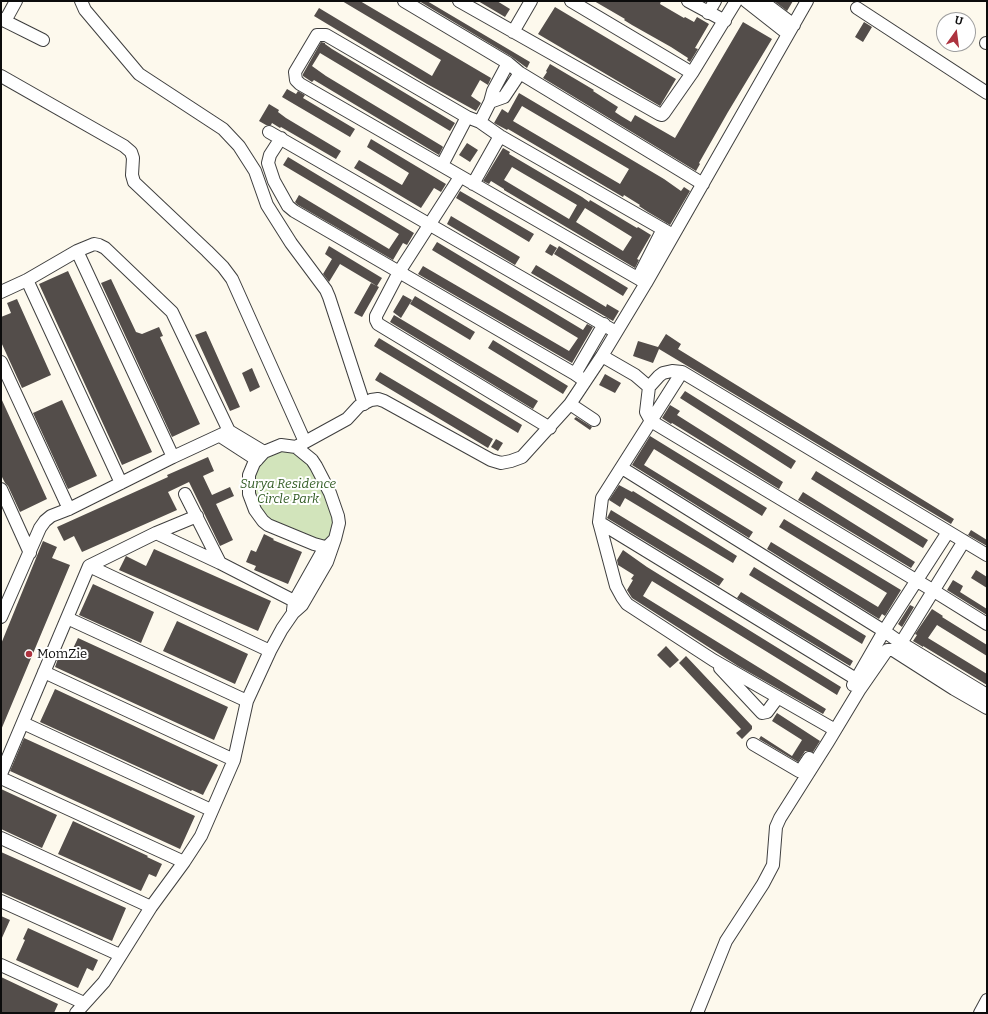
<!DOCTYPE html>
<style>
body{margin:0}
#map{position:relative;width:988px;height:1014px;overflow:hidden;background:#fdf9ed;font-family:Bitter,serif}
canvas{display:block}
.frame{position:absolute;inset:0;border:2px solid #0c0c0c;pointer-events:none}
.north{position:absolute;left:936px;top:12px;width:40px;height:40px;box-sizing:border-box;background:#fff;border:1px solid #9e9e9e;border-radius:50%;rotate:14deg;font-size:11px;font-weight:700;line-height:16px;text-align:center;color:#0c0c0c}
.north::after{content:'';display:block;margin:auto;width:14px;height:18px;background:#ad333f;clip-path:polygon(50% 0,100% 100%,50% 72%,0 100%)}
</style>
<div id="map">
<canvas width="988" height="1014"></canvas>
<div class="frame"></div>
<div class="north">U</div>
</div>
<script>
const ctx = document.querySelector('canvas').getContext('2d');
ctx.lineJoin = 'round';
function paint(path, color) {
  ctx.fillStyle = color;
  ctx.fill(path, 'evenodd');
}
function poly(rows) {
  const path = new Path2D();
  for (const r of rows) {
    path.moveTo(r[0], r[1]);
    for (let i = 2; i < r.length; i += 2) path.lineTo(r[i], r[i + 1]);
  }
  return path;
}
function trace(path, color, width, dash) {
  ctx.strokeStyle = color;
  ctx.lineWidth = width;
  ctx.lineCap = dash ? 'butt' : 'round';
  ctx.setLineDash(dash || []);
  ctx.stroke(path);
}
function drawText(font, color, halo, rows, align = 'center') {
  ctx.font = font + ' Bitter,serif';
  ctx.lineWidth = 4;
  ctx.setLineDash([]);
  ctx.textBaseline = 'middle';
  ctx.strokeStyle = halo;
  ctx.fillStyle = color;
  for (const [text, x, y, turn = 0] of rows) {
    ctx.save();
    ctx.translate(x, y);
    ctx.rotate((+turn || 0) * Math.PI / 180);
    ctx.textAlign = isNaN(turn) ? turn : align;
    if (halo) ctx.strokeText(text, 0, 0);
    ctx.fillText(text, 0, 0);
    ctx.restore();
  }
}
const green = poly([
 [296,447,335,505,332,543,302,540,255,510,254,463,264,452]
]);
const building = poly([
 [342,1,360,1,491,78,488,85,480,80,471,96,481,103,476,111,427,84,314,16,319,8,432,76,441,60],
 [419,1,427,1,530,62,527,68,512,57],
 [478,1,497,1,510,9,505,17],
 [594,1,661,1,660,4,684,18,685,17,694,22,697,17,709,24,695,48,698,49,690,62,687,60,688,58,671,47,632,25,624,20,625,19],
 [774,1,793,1,787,11],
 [555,7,676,79,660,106,538,34],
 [743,22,772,39,728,112,699,163,700,164,696,171,543,78,547,72,546,71,550,64,594,90,593,91,618,107,615,112,621,116,631,122,635,115,675,138],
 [864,22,872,27,863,42,855,37],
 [321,42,325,43,325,44,332,49,455,123,450,131,320,53,312,66,326,76,442,146,443,147,439,155,314,80,312,82,303,76,303,74],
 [287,89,296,94,298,91,305,95,303,98,355,129,350,137,282,97],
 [519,93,664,179,681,191,684,187,690,191,670,225,648,212,639,206,640,205,624,195,623,197,508,129,507,130,494,123,502,109,508,113],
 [522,106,629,169,620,184,513,121],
 [269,104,279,110,278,112,286,118,341,151,336,159,281,127,280,128,272,123,271,125,266,125,259,121],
 [371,139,446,184,441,192,434,188,421,208,354,168,359,160,402,185,409,173,367,147],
 [467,143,478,150,470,162,459,155],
 [503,148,510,152,509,154,582,197,589,202,590,200,637,228,638,227,651,235,637,259,639,260,635,268,504,190,504,189,491,181,489,184,483,181],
 [512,167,577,205,569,219,504,180],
 [585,208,632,237,623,251,576,222],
 [288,157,414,233,407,245,403,243,393,260,298,205,295,202,299,195,389,249,399,234,283,165],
 [460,191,534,234,529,242,456,198],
 [451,216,520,257,515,265,447,224],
 [437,242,583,330,587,324,593,327,572,363,418,274,423,266,569,351,578,338,432,250],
 [550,244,557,248,552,256,545,252],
 [329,246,382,278,377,286,340,264,329,282,323,274,332,259,325,254],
 [559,246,628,288,623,296,554,254],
 [536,265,606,307,607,304,619,311,613,321,531,273],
 [68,271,152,452,122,465,39,284],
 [111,279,136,332,142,334,159,327,163,336,160,337,200,424,172,437,101,283],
 [371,283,379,287,362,317,354,313],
 [403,295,412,300,401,318,393,312],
 [415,296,475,332,470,340,410,304],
 [17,299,51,375,22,388,1,342,1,317,11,313,7,303],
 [394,315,538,401,533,409,390,322],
 [206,331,240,407,230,411,195,335],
 [666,334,681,344,678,349,954,519,951,524,659,349,653,363,633,356,638,341,658,347],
 [379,338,522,425,518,433,374,346],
 [493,340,568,386,563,394,488,348],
 [252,368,260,387,250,392,242,373],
 [380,372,493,439,488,448,375,380],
 [605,374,621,383,615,393,599,385],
 [685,391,796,461,791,469,680,398],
 [1,398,47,499,20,512,8,486,5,483,1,475],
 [62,400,97,476,68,489,33,413],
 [670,405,680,411,677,415,783,482,779,489,672,423,671,424,662,418],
 [576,417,592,427,590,430,574,419],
 [650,436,767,508,762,516,654,449,644,465,753,532,749,538,632,465],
 [496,439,503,443,498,451,491,447],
 [208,457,214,471,203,476,212,495,230,487,234,496,216,504,233,540,220,546,189,482,168,492,177,510,82,552,74,536,64,541,57,527,168,477,167,475],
 [816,471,928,540,923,548,811,479],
 [619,485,632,492,633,491,737,556,733,563,625,498,620,507,609,500],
 [803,492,915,562,911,568,798,500],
 [611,510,724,579,719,586,607,518],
 [784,519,901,590,885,616,882,614,879,619,767,549,771,542,878,607,887,593,779,527],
 [971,530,987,540,987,546,968,535],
 [264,534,274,539,273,540,302,552,288,584,254,570,256,566,246,562,251,550,256,552],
 [43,541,57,547,52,558,70,565,1,730,1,644],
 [154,549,271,601,258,631,119,570,126,556,146,566],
 [623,550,647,567,841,687,837,695,652,581,643,596,826,709,823,714,738,666,632,598,627,590,633,580,631,579,634,575,618,565,617,560],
 [754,567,866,636,862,644,749,575],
 [976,570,987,577,987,588,971,578],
 [953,580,963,586,960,592,987,609,987,615,947,590],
 [93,584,154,612,141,643,79,615],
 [741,592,853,661,850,666,737,598],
 [910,605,914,607,902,627,898,624],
 [932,609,943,616,942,617,987,645,987,656,937,625,928,638,987,674,987,685,923,646,923,647,913,641,917,635,915,634],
 [177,621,248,654,235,684,163,651],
 [78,638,228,707,214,740,55,667,60,653,69,657],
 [666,646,679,660,670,668,657,655],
 [686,656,752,726,752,729,742,739,736,733,741,729,679,663],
 [55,689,218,765,203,795,192,790,191,791,40,722],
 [777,713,820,741,813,752,805,751,798,762,759,739,761,736,792,756,802,740,772,721],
 [24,738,195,816,180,849,10,771],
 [1,789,57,815,42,848,1,829],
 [73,821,148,856,147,857,162,864,156,877,149,874,141,891,58,854],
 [1,852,126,908,112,941,1,892],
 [1,916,10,920,1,940],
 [28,928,98,960,93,971,87,968,78,988,16,960,25,940,23,939],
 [1,977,58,1004,54,1013,1,1013]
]);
const minor = poly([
 [81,1,85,10,139,74,223,129,239,146,255,171,267,205,291,243,326,290,329,297,364,404],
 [404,1,508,63,520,73,703,184],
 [459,1,659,114,662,115,664,113,692,73,736,1],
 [571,1,692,73],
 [688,1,725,21],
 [746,1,788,34],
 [762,1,794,25],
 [857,8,987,93],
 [708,13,715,1],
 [1,19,43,40],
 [5,21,16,1],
 [513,32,531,1],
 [986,43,987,43],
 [1,76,124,146,131,152,133,158,132,175,134,182,207,251,223,267,232,279,305,442],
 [490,102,504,97,520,73],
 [480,122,490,102,493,91,508,63],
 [269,132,616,332],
 [281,138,270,155,268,163,274,181,288,206,294,211,575,374,585,381],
 [442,165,467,117],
 [460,177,399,272,376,316,376,320,378,324,550,428],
 [473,184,500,136],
 [77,251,173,457],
 [638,278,663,229],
 [27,280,121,483],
 [646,283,300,84,296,80,295,72,317,35,326,35,467,117,480,122,500,136,673,235],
 [1,292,27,280,77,251,94,244,99,245,105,248,172,312,229,431,264,452],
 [602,356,635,375,649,387],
 [1,362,69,509],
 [682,372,672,371,663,373,659,376,649,387,646,412,651,421,934,591,987,624],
 [575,374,604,324],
 [570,404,594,420],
 [220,436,257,460],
 [281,445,296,447,312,460,316,466,330,493,338,516,339,523,335,539,329,545,325,547,314,544,268,525,263,521,255,510,249,494,249,475,254,463,264,452,281,445],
 [296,447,347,419,359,406,371,400,378,399,384,401,491,460,501,463,511,461,522,457,570,404,602,356,646,283,807,1],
 [622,468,884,631,901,643,987,695],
 [1,489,30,553],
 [185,494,220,563],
 [599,522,616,586,622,597,627,604,713,660,830,727],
 [156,533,220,563,302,605],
 [89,566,270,651],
 [293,610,294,602,325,547],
 [1,617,40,528,45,521,51,516,69,509,173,457,229,431],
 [67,618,247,701],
 [901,643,964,541],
 [720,668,762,713,767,712,778,697],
 [44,672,234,760],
 [856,679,599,522,602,498,682,372,987,555],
 [853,685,884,631,948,532],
 [23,723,211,810],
 [753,744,799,771,801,770,809,758],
 [1,774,89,566,156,533,197,516],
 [1,778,184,862],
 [1,838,151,907],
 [1,901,120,955],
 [1,965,84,1003],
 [76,1013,104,982,151,907,184,862,201,836,234,760,247,701,270,651,282,629,293,613,302,605,327,562,335,539],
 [697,1013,726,941,763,884,773,865,776,827,780,818,828,742,860,689,887,650,893,650,954,689,987,708],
 [980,1013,987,1000]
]);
const markers = [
 [29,654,4,"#ad333f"]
];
const parkNames = [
 ["Surya Residence",288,484],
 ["Circle Park",288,499]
];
const poiNames = [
 ["MomZie",37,654]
];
paint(green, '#d2e4bb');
paint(building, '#534d4a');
trace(minor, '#3f3f3f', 14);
trace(minor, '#fff', 12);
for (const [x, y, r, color] of markers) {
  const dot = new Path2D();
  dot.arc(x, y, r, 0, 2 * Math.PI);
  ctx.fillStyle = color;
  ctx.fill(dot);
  trace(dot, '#fff', 1.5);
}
drawText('italic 13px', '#325c24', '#fff', parkNames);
drawText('13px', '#0c0c0c', '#fff', poiNames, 'left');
</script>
